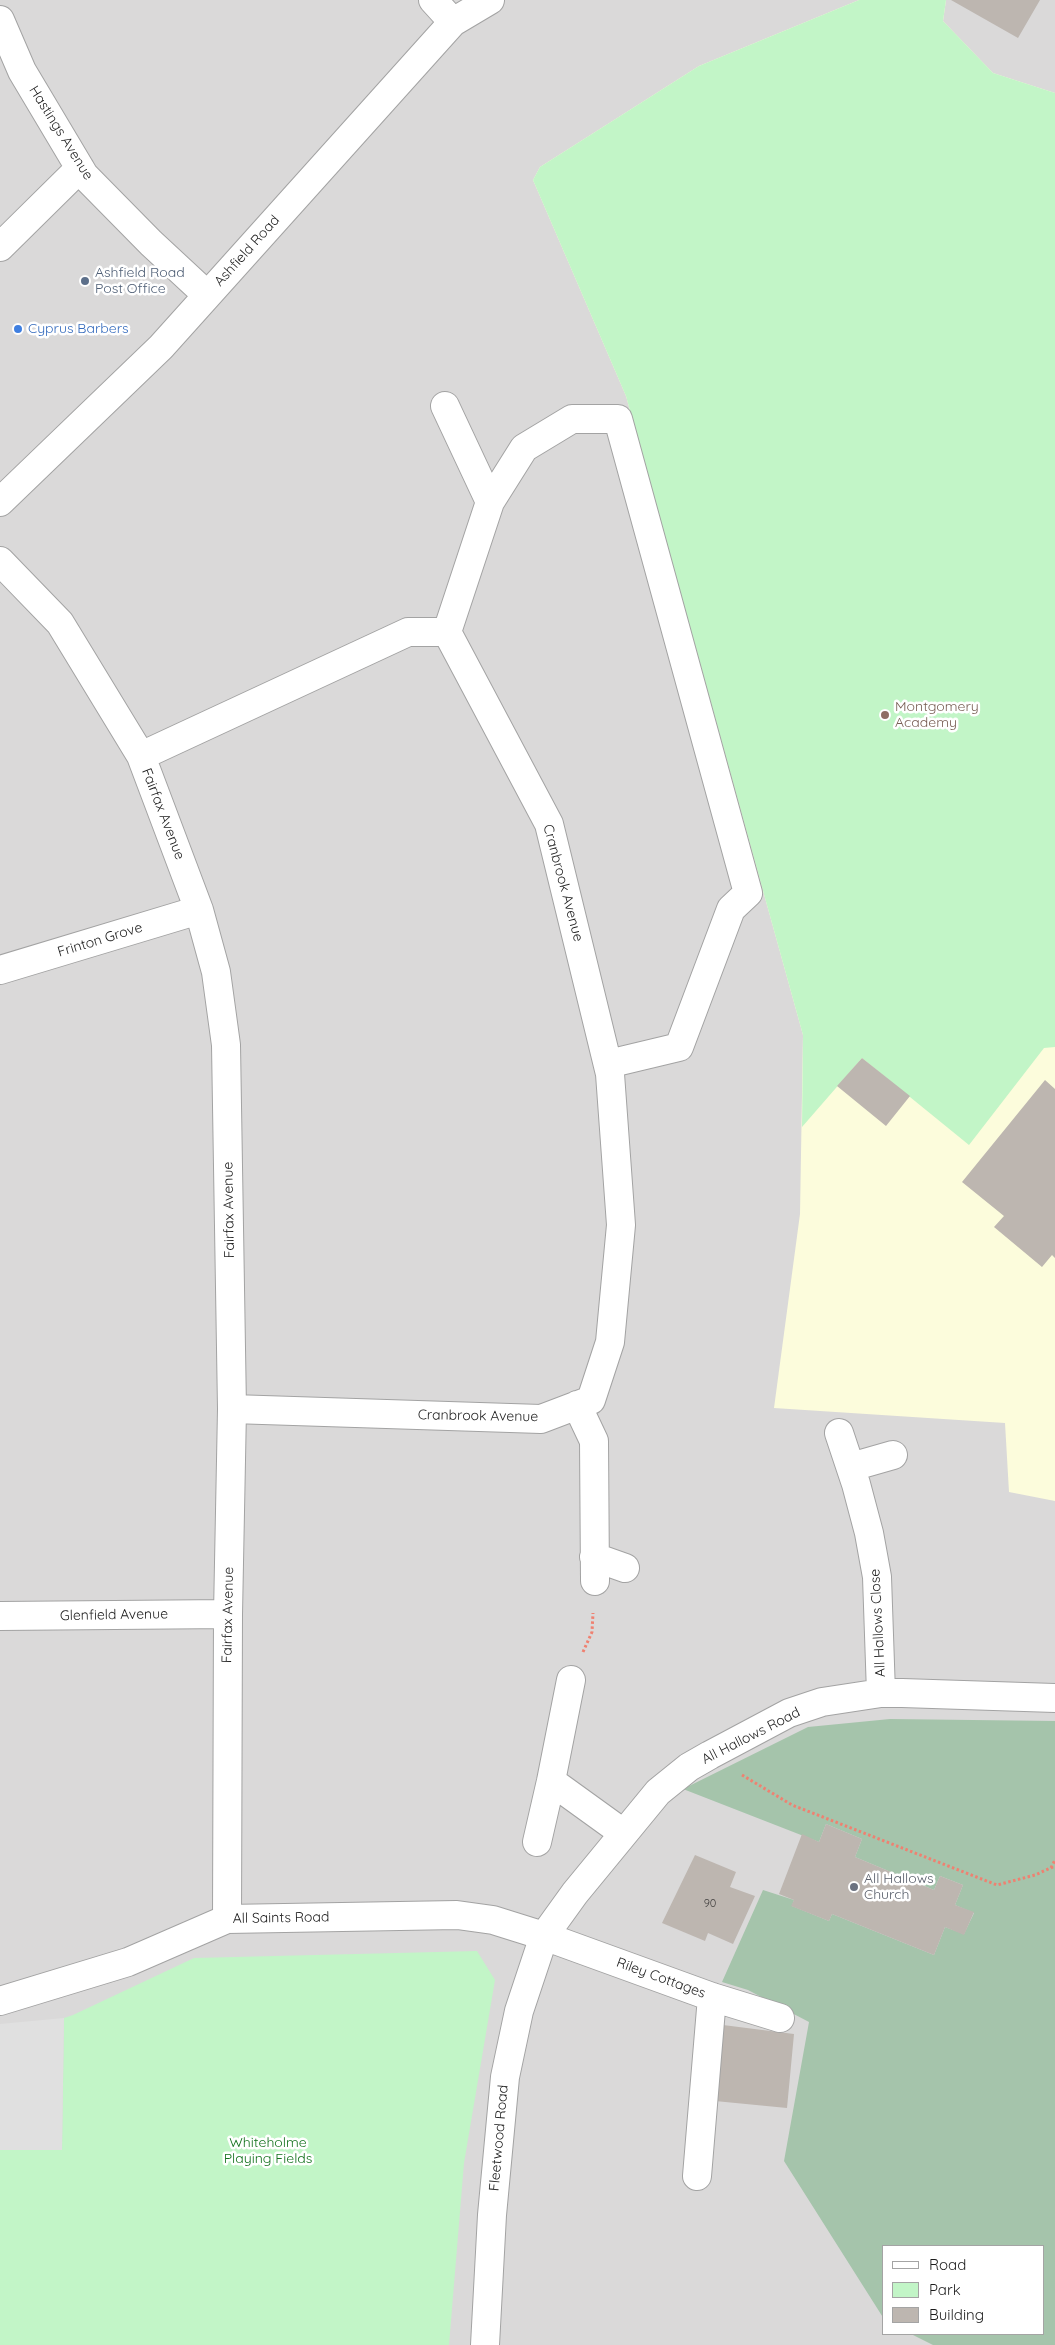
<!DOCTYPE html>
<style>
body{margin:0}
#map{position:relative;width:1055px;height:2345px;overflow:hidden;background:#edeae3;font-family:Quicksand,sans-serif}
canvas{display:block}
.legend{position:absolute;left:882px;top:2245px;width:162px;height:90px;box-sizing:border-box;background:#fff;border:1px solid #a4a4a4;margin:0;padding:6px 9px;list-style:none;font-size:15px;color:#1c1c1c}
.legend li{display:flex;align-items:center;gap:10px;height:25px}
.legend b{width:25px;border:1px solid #a4a4a4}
</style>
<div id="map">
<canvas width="1055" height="2345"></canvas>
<ul class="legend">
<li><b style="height:6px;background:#fff"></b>Road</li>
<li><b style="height:14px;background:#c2f5c7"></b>Park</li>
<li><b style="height:14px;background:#bdb6b0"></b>Building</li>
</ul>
</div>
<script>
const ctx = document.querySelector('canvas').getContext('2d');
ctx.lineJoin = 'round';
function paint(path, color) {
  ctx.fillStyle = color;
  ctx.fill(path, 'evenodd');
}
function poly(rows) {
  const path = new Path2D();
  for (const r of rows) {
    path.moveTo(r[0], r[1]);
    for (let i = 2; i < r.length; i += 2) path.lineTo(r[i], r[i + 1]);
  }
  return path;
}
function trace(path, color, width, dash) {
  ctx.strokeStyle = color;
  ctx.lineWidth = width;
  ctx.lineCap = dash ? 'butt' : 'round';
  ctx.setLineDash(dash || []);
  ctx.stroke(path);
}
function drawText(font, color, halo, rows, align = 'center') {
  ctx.font = font + ' Quicksand,sans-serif';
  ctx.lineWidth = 5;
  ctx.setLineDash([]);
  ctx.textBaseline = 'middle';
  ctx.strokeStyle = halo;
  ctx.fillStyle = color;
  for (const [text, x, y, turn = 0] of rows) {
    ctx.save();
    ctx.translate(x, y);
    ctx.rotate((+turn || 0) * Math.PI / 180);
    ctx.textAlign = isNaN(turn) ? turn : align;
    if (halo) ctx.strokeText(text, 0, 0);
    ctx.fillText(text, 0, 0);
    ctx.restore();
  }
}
const residential = poly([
 [0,0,1055,0,1055,2345,0,2345],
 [884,2246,1044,2246,1044,2334,884,2334]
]);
const education = poly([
 [859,0,946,0,943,21,993,73,1055,93,1055,1501,1009,1492,1005,1423,774,1408,800,1214,803,1035,626,396,533,180,540,167,699,66]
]);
const cemetery = poly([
 [890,1719,1055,1721,1055,2345,933,2345,911,2334,1044,2334,1044,2246,884,2246,884,2319,784,2161,809,2022,748,1990,722,1982,763,1890,794,1900,792,1906,829,1921,832,1914,934,1955,945,1927,964,1934,974,1913,955,1905,963,1885,940,1876,934,1890,855,1857,862,1839,826,1824,819,1842,683,1789,808,1727]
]);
const park = poly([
 [859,0,946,0,943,21,993,73,1055,93,1055,1047,1044,1048,969,1145,862,1058,802,1127,803,1035,626,396,533,180,540,167,699,66],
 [477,1951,495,1980,464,2163,449,2345,0,2345,0,2150,62,2149,64,2018,73,2015,194,1958]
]);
const parking = poly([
 [64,2018,62,2150,0,2150,0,2024]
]);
const building = poly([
 [951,0,1040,0,1018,38],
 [862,1058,910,1096,886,1126,837,1086],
 [1045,1080,1055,1089,1055,1258,1052,1255,1042,1267,994,1227,1004,1216,962,1182],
 [826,1824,862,1839,855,1857,934,1890,940,1876,963,1885,955,1905,974,1912,964,1935,945,1927,934,1955,832,1914,829,1921,791,1906,794,1900,779,1894,802,1834,819,1842],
 [695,1855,736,1872,730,1887,755,1896,733,1944,708,1933,705,1941,662,1923],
 [723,2025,794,2034,787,2108,715,2101]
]);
const path = poly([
 [583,1652,592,1632,593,1613],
 [742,1775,792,1805,997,1885,1035,1875,1055,1866],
 [1051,1868,1055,1860]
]);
const minor = poly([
 [433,0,453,22],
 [0,20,22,71,84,175,151,243,207,295],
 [0,247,80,168],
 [445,406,490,502,447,632],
 [0,502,161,347,453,22,490,0],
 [490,502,524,448,572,419,618,419,748,893,731,909,679,1047,608,1064],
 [0,561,60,623,141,756,199,910,216,972,226,1045,232,1409,228,1614,227,1919],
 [141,756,408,632,447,632,549,824,610,1074,621,1225,610,1342,591,1400,541,1419,232,1409],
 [0,970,199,910],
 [577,1405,594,1441,595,1581],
 [839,1433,856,1484,869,1533,877,1577,881,1693],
 [851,1467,893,1455],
 [594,1557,625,1568],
 [0,1616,228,1614],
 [551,1781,623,1833],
 [537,1842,551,1781,571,1680],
 [0,2001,128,1962,227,1919,457,1915,493,1920,544,1936,712,1997,780,2018],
 [697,2176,712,1997],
 [485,2345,492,2215,505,2077,519,2011,544,1936,575,1893,658,1792,689,1767,710,1755,789,1713,822,1702,881,1693,902,1693,1055,1698]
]);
const markers = [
 [85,281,5,"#5c6f8a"],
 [18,329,5,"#3f7fe0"],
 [885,715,5,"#8d6e63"],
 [854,1887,5,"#6b7280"]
];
const numberNames = [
 ["90",710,1904]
];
const streetNames = [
 ["Hastings Avenue",61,133,58],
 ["Ashfield Road",247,251,-48],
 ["Fairfax Avenue",163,814,69],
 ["Cranbrook Avenue",563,883,75],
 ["Frinton Grove",100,940,-17],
 ["Fairfax Avenue",229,1210,-91],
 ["Cranbrook Avenue",478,1416,1],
 ["Glenfield Avenue",114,1615,-1],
 ["Fairfax Avenue",228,1615,-89],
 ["All Hallows Close",878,1623,-93],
 ["All Hallows Road",751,1736,-27],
 ["All Saints Road",281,1918,-1],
 ["Riley Cottages",661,1978,20],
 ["Fleetwood Road",499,2138,-85]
];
const serviceNames = [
 ["Ashfield Road",95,273],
 ["Post Office",95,289]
];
const shopNames = [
 ["Cyprus Barbers",28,329]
];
const educationNames = [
 ["Montgomery",895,707],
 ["Academy",895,723]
];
const worshipNames = [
 ["All Hallows",864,1879],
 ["Church",864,1895]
];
const parkNames = [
 ["Whiteholme",268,2143],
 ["Playing Fields",268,2159]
];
paint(residential, '#dad9d9');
paint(education, '#fcfcdc');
paint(cemetery, '#a5c4ab');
paint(park, '#c2f5c7');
paint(parking, '#e0e0e0');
paint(building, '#bdb6b0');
trace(minor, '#a3a3a3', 30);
trace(path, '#ef8171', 3, [2.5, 2.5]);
trace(minor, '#fff', 28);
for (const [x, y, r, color] of markers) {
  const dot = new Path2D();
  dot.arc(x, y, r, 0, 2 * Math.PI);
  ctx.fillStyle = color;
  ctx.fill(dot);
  trace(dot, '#fff', 2);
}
drawText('11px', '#444241', null, numberNames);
drawText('14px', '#1c1c1c', '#fff', streetNames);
drawText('14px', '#4e5e75', '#fff', serviceNames, 'left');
drawText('14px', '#366cbe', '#fff', shopNames, 'left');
drawText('14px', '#785e54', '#fff', educationNames, 'left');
drawText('14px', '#5b616d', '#fff', worshipNames, 'left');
drawText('14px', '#13721d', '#fff', parkNames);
</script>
